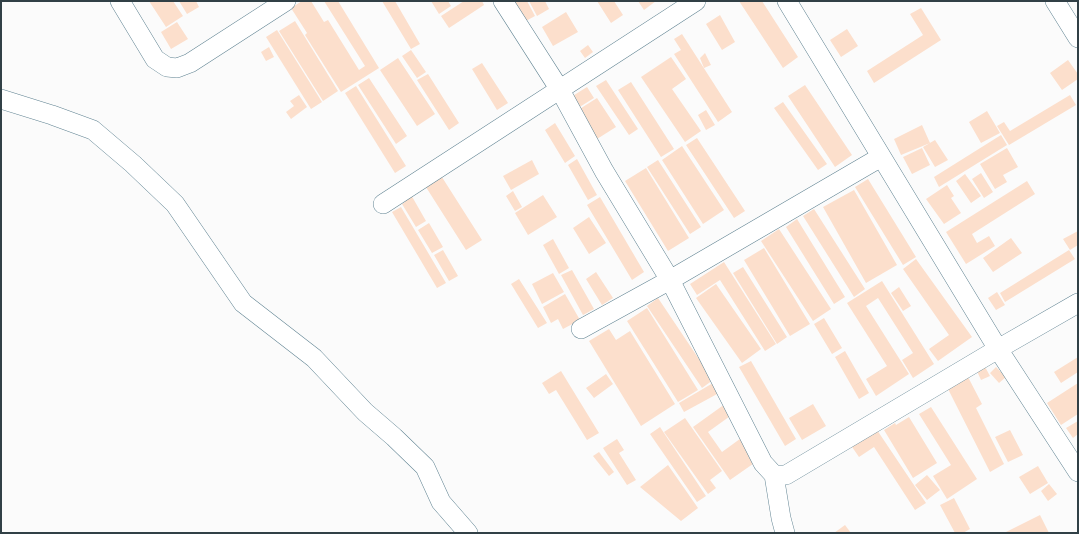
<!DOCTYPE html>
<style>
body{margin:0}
#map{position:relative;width:1079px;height:534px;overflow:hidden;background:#fbfbfb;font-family:Figtree,sans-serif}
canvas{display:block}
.frame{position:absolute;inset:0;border:2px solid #314046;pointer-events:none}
</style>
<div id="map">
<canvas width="1079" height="534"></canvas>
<div class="frame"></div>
</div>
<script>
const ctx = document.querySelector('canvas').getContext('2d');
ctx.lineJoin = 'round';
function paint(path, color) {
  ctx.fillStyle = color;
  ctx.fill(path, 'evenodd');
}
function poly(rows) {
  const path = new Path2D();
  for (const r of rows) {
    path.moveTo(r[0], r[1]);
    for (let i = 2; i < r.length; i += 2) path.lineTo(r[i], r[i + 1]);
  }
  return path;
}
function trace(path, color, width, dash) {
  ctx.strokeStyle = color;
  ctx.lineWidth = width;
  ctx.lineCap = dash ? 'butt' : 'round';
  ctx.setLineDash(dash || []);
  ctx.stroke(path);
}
const building = poly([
 [149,1,173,1,183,16,166,27],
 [179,1,196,1,199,7,187,14],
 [302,1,311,1,324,22,328,20,359,70,365,66,324,1,338,1,379,68,341,92,305,35,307,33,291,8],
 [382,1,395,1,420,44,411,49],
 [431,1,448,1,451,6,439,14],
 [464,1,482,1,484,5,449,28,441,16],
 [513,1,527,1,535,16,524,22],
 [529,1,545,1,549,9,537,16],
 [597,1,614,1,623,15,611,23],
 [638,1,656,1,644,10],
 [739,1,762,1,798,57,783,68],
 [921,8,941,40,874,83,867,71,923,35,910,14],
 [566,12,578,32,553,46,542,27],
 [720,15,735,42,722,50,706,24],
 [295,21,338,91,323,101,279,31],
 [177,22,188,39,171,49,161,32],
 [847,29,858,46,841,57,830,40],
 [277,30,322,102,311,109,266,37],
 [682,34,732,112,718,122,674,54,681,50,674,39],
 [588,45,593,52,585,58,580,51],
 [269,47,274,57,266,61,261,52],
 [411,50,426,72,417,78,402,56],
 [705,53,711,65,704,68,700,58],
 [671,57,686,79,672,89,701,131,685,142,641,77],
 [398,58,435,114,417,126,380,70],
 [1068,60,1078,74,1078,79,1062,90,1050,73],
 [482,63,508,103,497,110,472,69],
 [428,74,459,123,449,130,417,80],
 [369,78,407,136,396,144,358,85],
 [606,80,638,129,629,135,596,86],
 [631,82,674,149,661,157,618,90],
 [805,85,852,155,835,167,788,96],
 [356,86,406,166,395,173,345,93],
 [587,87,594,98,578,108,571,97],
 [299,95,307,107,291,119,286,112,294,106,290,101],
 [1070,95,1076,105,1009,145,997,126,1004,122,1010,131],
 [597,98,616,127,597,139,578,110],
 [783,102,827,164,818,170,774,108],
 [706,110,715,125,706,130,698,115],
 [987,111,1000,133,981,143,969,122],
 [555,123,575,156,565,163,545,130],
 [922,125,930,143,901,155,894,139],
 [1001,135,1007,145,939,187,934,177],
 [697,138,745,211,734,218,686,145],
 [935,140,948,160,935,167,923,147],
 [682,146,724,210,703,224,662,160],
 [922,148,930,165,912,174,903,157],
 [1007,148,1018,167,1003,175,1007,182,995,189,980,164],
 [577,159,597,195,588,200,568,165],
 [532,160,539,174,511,190,503,176],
 [658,160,701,227,690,234,647,167],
 [646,168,689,238,668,251,625,181],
 [981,173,993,192,984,198,972,179],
 [440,174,482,240,466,250,424,184],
 [965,174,981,196,971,203,956,181],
 [868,179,916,257,903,265,855,187],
 [1027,181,1035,194,972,234,977,243,989,236,995,246,966,264,946,232],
 [947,185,954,196,951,198,961,213,944,224,926,199],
 [854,190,897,265,866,283,823,207],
 [513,191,522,207,515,211,506,196],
 [410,193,426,221,416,227,402,204,405,202,402,197],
 [543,195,557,217,528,235,515,213],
 [600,197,644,272,632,280,587,205],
 [401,207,446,283,437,288,392,212],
 [814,209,865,289,854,297,803,216],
 [589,217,606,243,589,254,573,228],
 [797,219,845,297,834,304,786,227],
 [429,223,443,247,432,253,418,230],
 [779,229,831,309,813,321,761,241],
 [1078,231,1078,245,1070,250,1063,239],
 [1011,238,1022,253,993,272,983,258],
 [553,239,569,268,559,274,543,245],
 [764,248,810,324,790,336,744,260],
 [443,250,458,276,449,281,434,255],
 [1069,250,1075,259,1005,302,1000,293],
 [916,259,972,337,938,361,929,349,949,335,903,269],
 [724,262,776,344,765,351,720,280,697,295,690,284],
 [743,267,787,337,777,344,733,273],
 [572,270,594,309,583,315,561,275],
 [596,272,613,298,602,305,586,279],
 [553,273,564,292,542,304,532,284],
 [519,279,547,323,538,328,511,284],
 [882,281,934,364,913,378,902,360,913,353,878,298,866,306,909,374,876,396,866,379,887,366,847,303],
 [716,284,761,349,742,363,696,298],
 [899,287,911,306,903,311,891,293],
 [997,292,1005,305,996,310,988,298],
 [565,294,580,320,563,329,558,319,551,323,543,307],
 [658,298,713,380,702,388,647,306],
 [647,308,698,390,678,402,627,321],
 [824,318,842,348,832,354,814,324],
 [609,329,616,340,630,331,675,404,641,426,589,341],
 [845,351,869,393,859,399,835,357],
 [1078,357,1078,372,1061,383,1054,372],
 [751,361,796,439,785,446,739,367],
 [984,365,990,376,981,380,976,369],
 [996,367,1006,377,999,383,990,373],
 [561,371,599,433,587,440,556,390,549,394,542,383],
 [606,374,613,384,594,398,586,388],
 [968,377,982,404,976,408,1004,464,990,472,947,387],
 [713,383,719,393,684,412,679,403],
 [1078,383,1078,414,1061,425,1047,403],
 [725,404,733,414,708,432,722,452,744,436,760,459,730,480,693,427],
 [813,404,826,426,802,440,789,418],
 [931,407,977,479,947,499,933,476,951,465,919,414],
 [909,417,937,463,913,478,884,430,895,423,896,425],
 [685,418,722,471,710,480,716,488,708,494,664,432],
 [1078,421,1078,434,1073,438,1066,428],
 [660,427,706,496,697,502,650,434],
 [875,427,926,503,915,510,874,447,859,457,850,444],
 [1010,430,1023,455,1008,462,995,437],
 [617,439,624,450,619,453,636,480,627,485,603,448],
 [599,452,614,472,609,476,593,456],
 [668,465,698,508,681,521,640,487],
 [1038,466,1048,483,1030,494,1019,477],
 [927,475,940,490,927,500,915,485],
 [1049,484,1057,494,1048,501,1041,491],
 [954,498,970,529,963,533,955,533,940,505],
 [1040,515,1049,533,1004,533],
 [845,525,851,533,834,533]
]);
const minor = poly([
 [120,1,155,59,167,67,177,68,190,63,286,1],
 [503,1,560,90,604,171,670,280,763,463,774,475,786,475,998,349,1078,303],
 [787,1,998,349,1078,472],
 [1055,1,1078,38],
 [1,99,52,115,93,130,133,164,175,204,243,303,314,358,365,412,394,437,425,467,441,502,468,533],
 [383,204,696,1],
 [581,329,670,280,881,157],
 [774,475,781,518,785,533]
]);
paint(building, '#fcdfcc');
trace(minor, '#608392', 20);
trace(minor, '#fff', 19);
</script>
